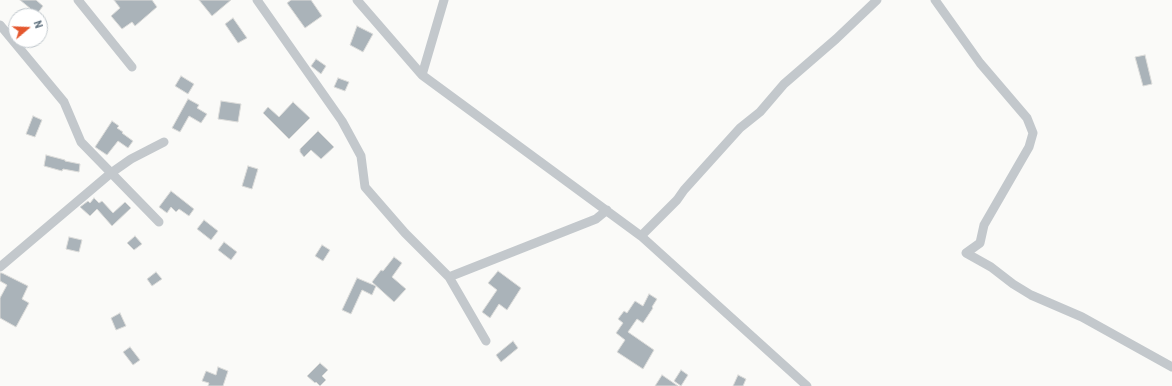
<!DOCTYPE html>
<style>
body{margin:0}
#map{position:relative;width:1172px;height:386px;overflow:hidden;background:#fafaf8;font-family:Barlow,sans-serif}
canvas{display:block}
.north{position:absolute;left:8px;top:8px;width:40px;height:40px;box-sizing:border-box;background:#fff;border:1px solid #c1c8cd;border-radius:50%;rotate:71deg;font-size:11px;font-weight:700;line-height:16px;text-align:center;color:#657683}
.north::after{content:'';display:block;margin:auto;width:14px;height:18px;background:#e4572e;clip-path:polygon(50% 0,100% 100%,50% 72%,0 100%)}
</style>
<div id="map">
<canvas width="1172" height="386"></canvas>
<div class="north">N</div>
</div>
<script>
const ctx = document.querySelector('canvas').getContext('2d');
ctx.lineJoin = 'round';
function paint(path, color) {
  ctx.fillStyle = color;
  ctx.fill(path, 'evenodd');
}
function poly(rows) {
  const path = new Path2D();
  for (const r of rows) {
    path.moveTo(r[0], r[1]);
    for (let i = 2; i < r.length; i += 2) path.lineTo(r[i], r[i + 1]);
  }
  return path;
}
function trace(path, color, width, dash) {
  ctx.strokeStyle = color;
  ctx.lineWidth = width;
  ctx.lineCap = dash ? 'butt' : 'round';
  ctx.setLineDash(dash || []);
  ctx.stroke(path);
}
const building = poly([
 [20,0,36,0,43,6,37,14,20,0],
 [114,0,152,0,157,7,135,26,132,22,122,29,111,16,120,8,114,0],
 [199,0,231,0,212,16,199,0],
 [291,0,311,0,322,16,305,28,287,3,291,0],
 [233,18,247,38,238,43,225,24,233,18],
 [357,26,373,34,363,52,350,45,357,26],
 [1145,55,1152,84,1143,86,1135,57,1145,55],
 [316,59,326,66,321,74,311,66,316,59],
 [181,76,194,84,188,94,175,86,181,76],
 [338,78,349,82,345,91,334,87,338,78],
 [188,99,199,105,197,108,207,114,201,123,189,116,180,132,172,128,188,99],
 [221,101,241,104,238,122,218,119,221,101],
 [293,102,310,118,289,139,263,113,268,107,279,117,293,102],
 [33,116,42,120,35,137,26,134,33,116],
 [112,121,119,126,117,128,123,132,122,133,133,141,128,148,118,141,107,155,95,147,112,121],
 [318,131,334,147,321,159,311,150,304,157,300,152,300,149,318,131],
 [46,155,65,160,65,161,80,164,79,172,63,169,62,171,44,166,46,155],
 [248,166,258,169,252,189,242,186,248,166],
 [171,191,194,209,189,216,179,209,176,212,171,207,167,213,159,207,171,191],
 [94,198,99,203,102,201,113,213,125,202,131,208,112,226,97,209,90,216,80,207,88,201,90,203,94,198],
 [204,220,218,231,211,240,197,229,204,220],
 [135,236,142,244,134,250,127,243,135,236],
 [69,237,82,240,79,252,66,249,69,237],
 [224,242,237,252,231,260,218,250,224,242],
 [322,245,330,250,323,261,315,256,322,245],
 [394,257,402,263,392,277,406,289,394,302,372,282,381,270,383,271,394,257],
 [498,271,521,288,507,310,499,304,490,318,482,312,497,290,488,283,498,271],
 [156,272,162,279,152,286,147,279,156,272],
 [0,273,2,273,28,286,22,299,29,303,16,327,0,318,0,298,7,285,0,281,0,273],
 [357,278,376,286,372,295,362,290,351,314,342,310,357,278],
 [649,294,657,299,652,307,653,308,643,323,637,319,628,332,654,350,643,369,617,352,625,340,616,333,623,323,618,319,624,311,627,313,635,301,643,306,649,294],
 [120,313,126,326,116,330,111,318,120,313],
 [513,341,518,348,501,362,496,355,513,341],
 [130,347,140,360,133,365,123,352,130,347],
 [320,363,328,370,322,376,326,380,320,386,316,382,315,383,307,376,320,363],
 [218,367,228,371,223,386,208,386,209,383,202,381,206,371,216,375,218,367],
 [681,370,688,375,681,386,674,381,681,370],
 [662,375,678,386,655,386,662,375],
 [738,375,746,379,743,386,733,386,738,375]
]);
const street = poly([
 [78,0,132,67],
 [257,0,342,121,361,156,365,187,405,233,449,277,596,219,607,210],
 [357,0,422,75,641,236,807,386],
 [935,0,980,63,1027,118,1033,133,1029,147,984,225,980,243,966,253,991,267,1013,284,1031,295,1082,317,1172,367],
 [0,25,64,102,81,142,159,222],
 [422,75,444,0],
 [641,236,677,200,684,190,740,128,760,112,784,84,836,39,877,0],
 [0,267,111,173,131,159,164,142],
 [449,277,486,341]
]);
paint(building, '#aab3b9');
trace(building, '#dcdcda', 1);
trace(street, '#c3c8cc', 9);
</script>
